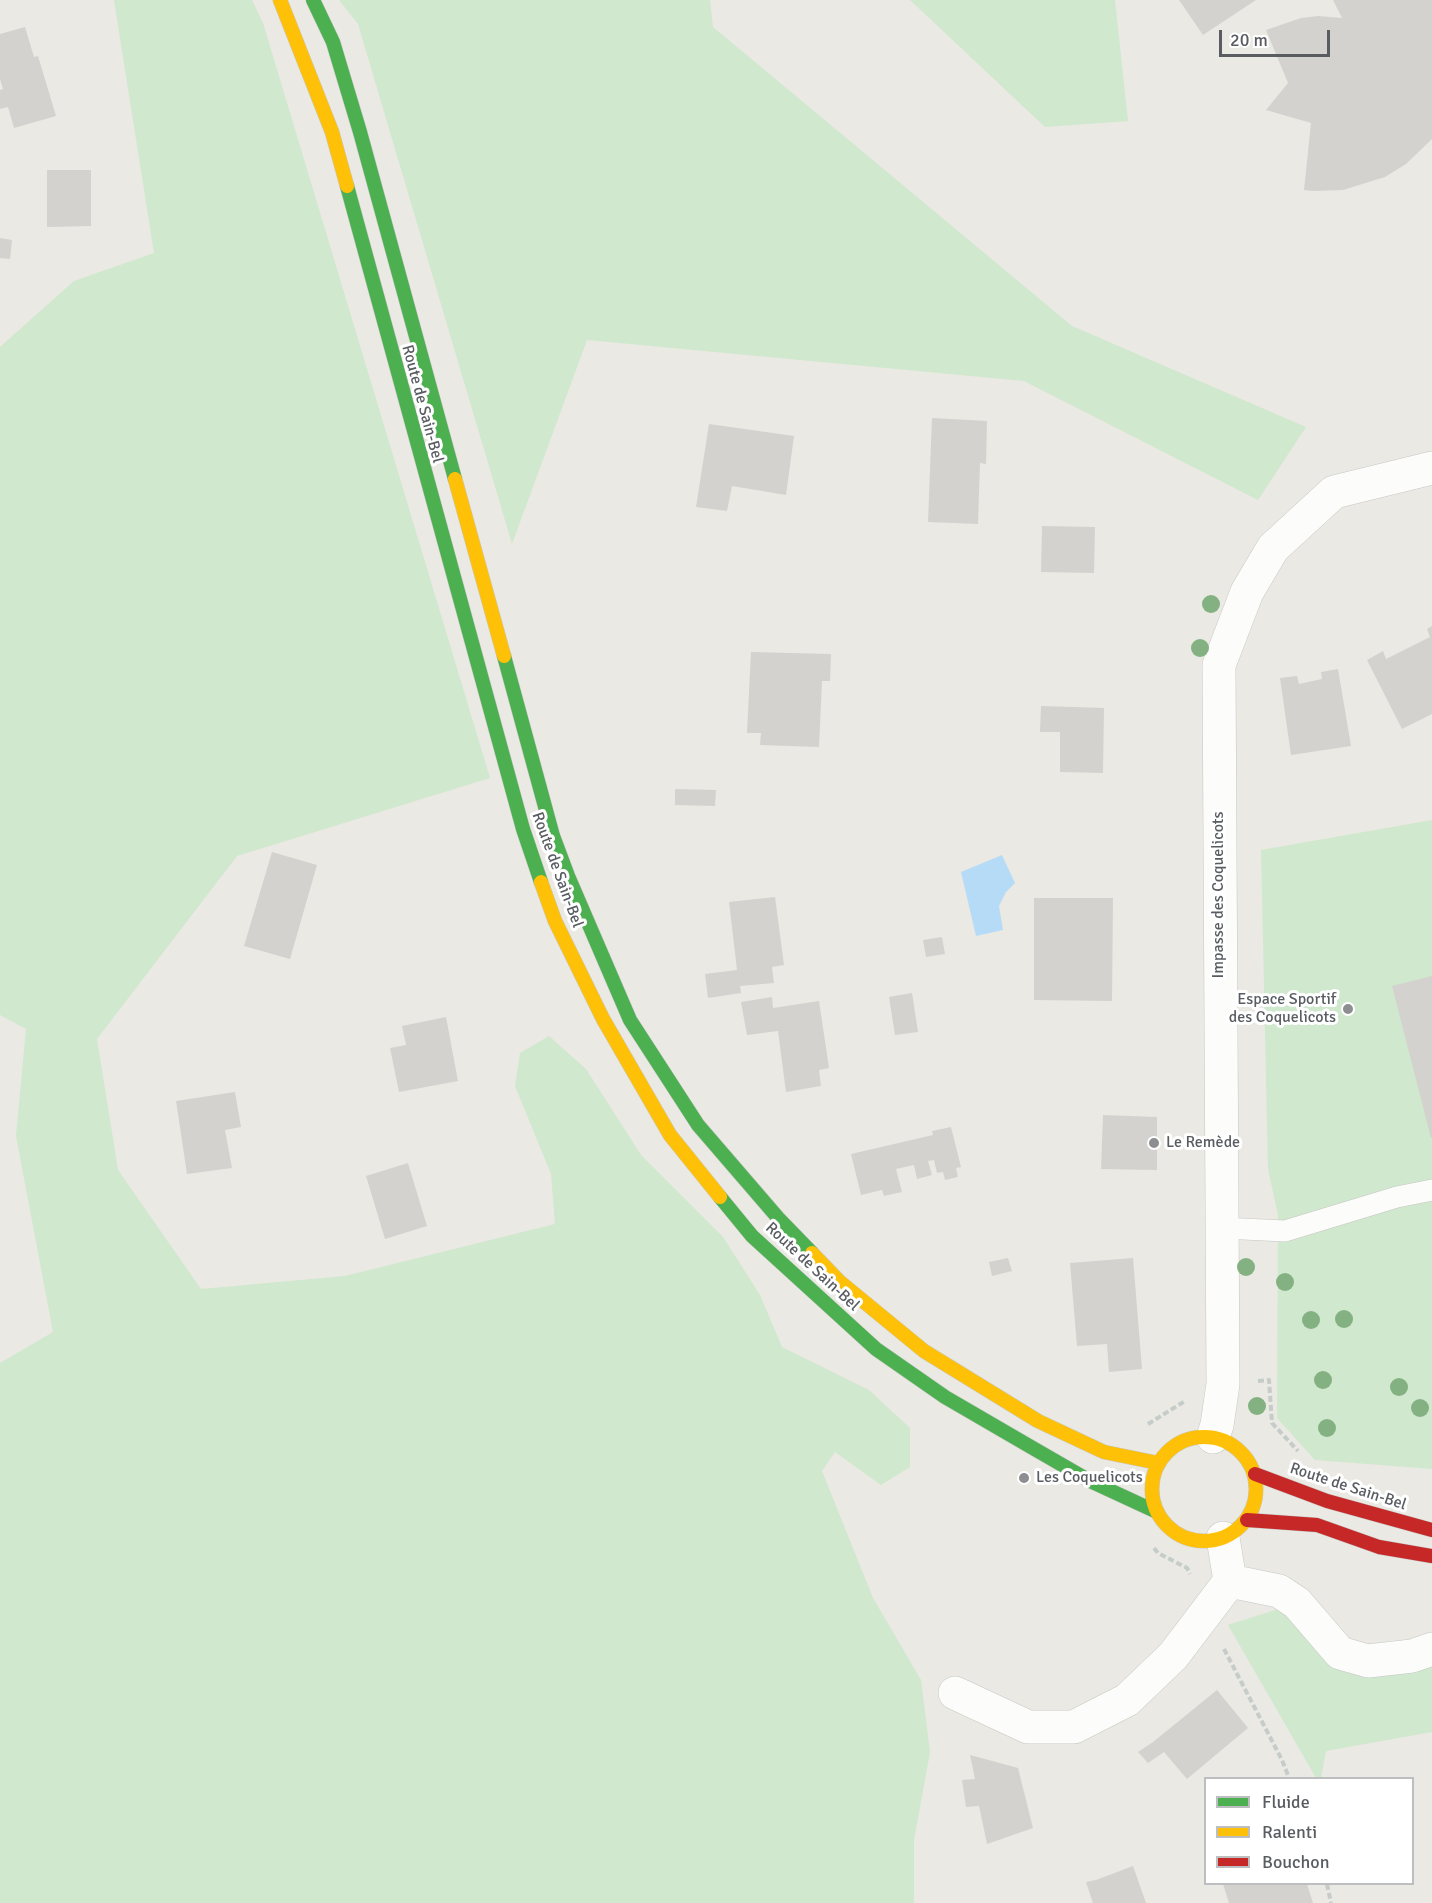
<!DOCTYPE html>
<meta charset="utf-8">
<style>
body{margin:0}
#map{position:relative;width:1432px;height:1903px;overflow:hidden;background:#eae9e3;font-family:Signika,sans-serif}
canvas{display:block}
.legend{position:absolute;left:1204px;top:1777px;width:210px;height:108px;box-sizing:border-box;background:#fff;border:2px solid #bdbec0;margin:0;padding:8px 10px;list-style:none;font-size:18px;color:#595d62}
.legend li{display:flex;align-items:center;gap:12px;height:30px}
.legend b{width:30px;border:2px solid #bdbec0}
.scale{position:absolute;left:1219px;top:30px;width:111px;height:27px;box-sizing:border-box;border:3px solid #595d62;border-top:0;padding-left:8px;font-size:18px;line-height:21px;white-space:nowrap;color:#595d62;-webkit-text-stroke:4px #fff;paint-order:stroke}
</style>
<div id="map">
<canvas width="1432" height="1903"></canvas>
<ul class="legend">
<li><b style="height:8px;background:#4caf50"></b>Fluide</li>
<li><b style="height:8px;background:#ffc107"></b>Ralenti</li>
<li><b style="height:8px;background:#c62828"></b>Bouchon</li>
</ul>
<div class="scale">20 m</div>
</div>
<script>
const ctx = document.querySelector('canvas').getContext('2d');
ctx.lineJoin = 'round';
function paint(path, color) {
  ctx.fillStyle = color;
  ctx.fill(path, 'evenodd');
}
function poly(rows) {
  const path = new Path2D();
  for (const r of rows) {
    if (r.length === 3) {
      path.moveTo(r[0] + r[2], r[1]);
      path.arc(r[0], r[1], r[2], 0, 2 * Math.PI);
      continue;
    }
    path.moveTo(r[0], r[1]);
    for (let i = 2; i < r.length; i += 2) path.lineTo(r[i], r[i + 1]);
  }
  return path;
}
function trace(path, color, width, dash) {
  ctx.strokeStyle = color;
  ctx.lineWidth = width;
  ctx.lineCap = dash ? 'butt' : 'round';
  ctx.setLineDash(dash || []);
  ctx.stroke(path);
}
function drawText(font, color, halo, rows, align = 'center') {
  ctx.font = font + ' Signika,sans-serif';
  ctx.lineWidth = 6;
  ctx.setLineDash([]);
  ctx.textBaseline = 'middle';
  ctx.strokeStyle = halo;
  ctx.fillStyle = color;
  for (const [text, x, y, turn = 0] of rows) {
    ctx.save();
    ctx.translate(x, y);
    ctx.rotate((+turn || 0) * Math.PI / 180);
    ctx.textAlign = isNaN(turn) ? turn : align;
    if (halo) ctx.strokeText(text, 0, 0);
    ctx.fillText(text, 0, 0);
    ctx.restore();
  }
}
const green = poly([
 [114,0,252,0,263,23,490,778,237,856,97,1039,118,1170,201,1289,345,1276,555,1224,551,1174,515,1086,520,1053,549,1036,586,1069,641,1155,723,1237,760,1295,782,1347,869,1390,910,1428,910,1467,881,1485,835,1452,822,1471,873,1598,921,1680,930,1752,914,1840,914,1903,0,1903,0,1363,53,1332,16,1136,26,1029,0,1015,0,347,74,281,154,253],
 [339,0,710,0,713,27,1072,326,1306,427,1258,500,1024,381,587,340,512,544,358,24],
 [910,0,1115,0,1128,121,1045,127],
 [1432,820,1432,1469,1315,1460,1277,1418,1278,1215,1268,1169,1261,850],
 [1297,1603,1340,1653,1432,1649,1432,1732,1326,1751,1321,1778,1316,1778,1228,1625]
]);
const water = poly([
 [1002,855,1015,883,1006,892,999,906,1003,930,976,936,961,872]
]);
const building = poly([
 [1179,0,1256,0,1203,35],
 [1333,0,1432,0,1432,139,1406,164,1385,177,1343,190,1313,191,1304,190,1311,123,1266,110,1288,83,1266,30,1301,18,1318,16,1342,18],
 [25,27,34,57,38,56,56,116,14,128,8,107,0,109,0,90,3,89,0,79,0,34],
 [47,170,91,170,91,226,47,227],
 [0,238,12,240,10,259,0,258],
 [932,418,987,421,986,464,980,463,978,524,928,522],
 [709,424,794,436,786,495,732,486,727,511,696,507],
 [1042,526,1095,527,1094,573,1041,572],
 [1432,626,1432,714,1402,729,1367,660,1383,651,1386,659,1430,637,1427,629],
 [751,652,831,654,830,681,822,681,819,747,760,745,761,733,747,733],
 [1338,669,1351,746,1291,755,1280,678,1297,676,1299,684,1322,679,1321,672],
 [1041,706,1104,708,1103,773,1060,772,1060,732,1040,732],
 [675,789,716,790,715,806,675,805],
 [272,852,317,865,290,959,244,946],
 [775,897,784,965,772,967,774,983,740,986,741,993,708,998,705,974,737,970,729,902],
 [1034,898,1113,898,1112,1001,1034,1000],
 [942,937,945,954,926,957,923,940],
 [1432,976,1432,1138,1431,1138,1392,986],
 [912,993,918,1032,895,1035,889,997],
 [772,997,773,1008,819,1001,829,1068,819,1070,821,1086,786,1092,778,1031,747,1035,741,1002],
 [446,1017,458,1081,399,1092,390,1048,406,1045,402,1026],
 [235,1092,241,1127,225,1130,232,1168,187,1174,176,1101],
 [1103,1115,1157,1117,1157,1170,1101,1169],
 [951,1127,961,1167,956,1168,958,1177,945,1180,943,1172,937,1173,934,1160,928,1161,932,1175,917,1179,914,1165,896,1169,902,1192,884,1196,882,1190,861,1195,851,1154,933,1135,932,1131],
 [408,1163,427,1226,385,1239,366,1176],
 [1008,1258,1012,1271,992,1276,989,1262],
 [1133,1258,1142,1369,1109,1372,1107,1344,1077,1346,1070,1263],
 [1217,1690,1248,1728,1187,1779,1164,1752,1148,1763,1138,1752,1153,1742],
 [970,1755,1018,1768,1033,1828,987,1844,979,1806,966,1807,962,1780,975,1779],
 [1133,1866,1146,1903,1093,1903,1086,1882,1096,1880],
 [1223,1884,1307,1884,1313,1903,1229,1903]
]);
const path = poly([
 [1258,1381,1269,1380,1272,1423,1298,1451],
 [1148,1424,1185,1401],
 [1154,1548,1158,1553,1187,1568,1190,1574],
 [1224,1649,1282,1760,1289,1778],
 [1327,1884,1331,1903]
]);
const lane = poly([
 [1222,1228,1285,1231,1397,1197,1432,1190]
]);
const street = poly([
 [1213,1437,1217,1425,1223,1384,1219,665,1247,592,1273,548,1334,492,1432,468],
 [1230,1581,1279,1591,1297,1603,1340,1653,1368,1661,1412,1656,1432,1649],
 [955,1693,1028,1727,1074,1727,1127,1700,1173,1656,1230,1581,1223,1538]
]);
const fast = poly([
 [313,0,333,42,360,132,455,479],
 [347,186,523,829,541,882],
 [504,656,553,836,568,876,630,1020,698,1125,779,1219,812,1253],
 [720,1197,752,1236,876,1349,945,1397,1031,1447,1090,1481,1157,1512]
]);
const slow = poly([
 [280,0,332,132,347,186],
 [455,479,504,656],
 [541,882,555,921,603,1019,670,1135,720,1197],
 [812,1253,840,1282,924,1351,1038,1421,1104,1452,1158,1463],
 [1204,1489,52]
]);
const jam = poly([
 [1255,1474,1327,1501,1432,1530],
 [1247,1520,1317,1525,1379,1547,1432,1556]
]);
const trees = [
 [1211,604],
 [1200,648],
 [1246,1267],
 [1285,1282],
 [1344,1319],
 [1311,1320],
 [1323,1380],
 [1399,1387],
 [1257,1406],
 [1420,1408],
 [1327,1428]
];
const markers = [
 [1348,1009,6,"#8c8e8f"],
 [1154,1143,6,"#8c8e8f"],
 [1024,1478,6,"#8c8e8f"]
];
const streetNames = [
 ["Route de Sain-Bel",422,404,75],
 ["Route de Sain-Bel",557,870,70],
 ["Impasse des Coquelicots",1219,895,-90],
 ["Route de Sain-Bel",812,1267,43],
 ["Route de Sain-Bel",1348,1487,18]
];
const poiNames = [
 ["Espace Sportif",1336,1000,"right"],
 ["des Coquelicots",1336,1018,"right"],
 ["Le Remède",1166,1143],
 ["Les Coquelicots",1036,1478]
];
paint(green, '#d0e8cd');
paint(water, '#b6dbf7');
paint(building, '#d4d2ce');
trace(lane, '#c6c6c4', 22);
trace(street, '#c6c6c4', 34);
trace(fast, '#c6c7c5', 15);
trace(slow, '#c6c7c5', 15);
trace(jam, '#c6c7c5', 15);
trace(path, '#c6ccc9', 4, [6, 3]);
trace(lane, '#fcfcfb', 21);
trace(street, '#fcfcfb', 33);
trace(fast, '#4caf50', 14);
trace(slow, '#ffc107', 14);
trace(jam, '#c62828', 14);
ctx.fillStyle = '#83b182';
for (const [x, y] of trees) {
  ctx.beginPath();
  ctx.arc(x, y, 9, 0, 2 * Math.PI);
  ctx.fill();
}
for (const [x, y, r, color] of markers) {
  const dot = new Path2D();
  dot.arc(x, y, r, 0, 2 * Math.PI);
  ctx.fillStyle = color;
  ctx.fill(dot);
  trace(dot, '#fff', 2);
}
drawText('16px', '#595d62', '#fff', streetNames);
drawText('16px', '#595d62', '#fff', poiNames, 'left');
</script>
